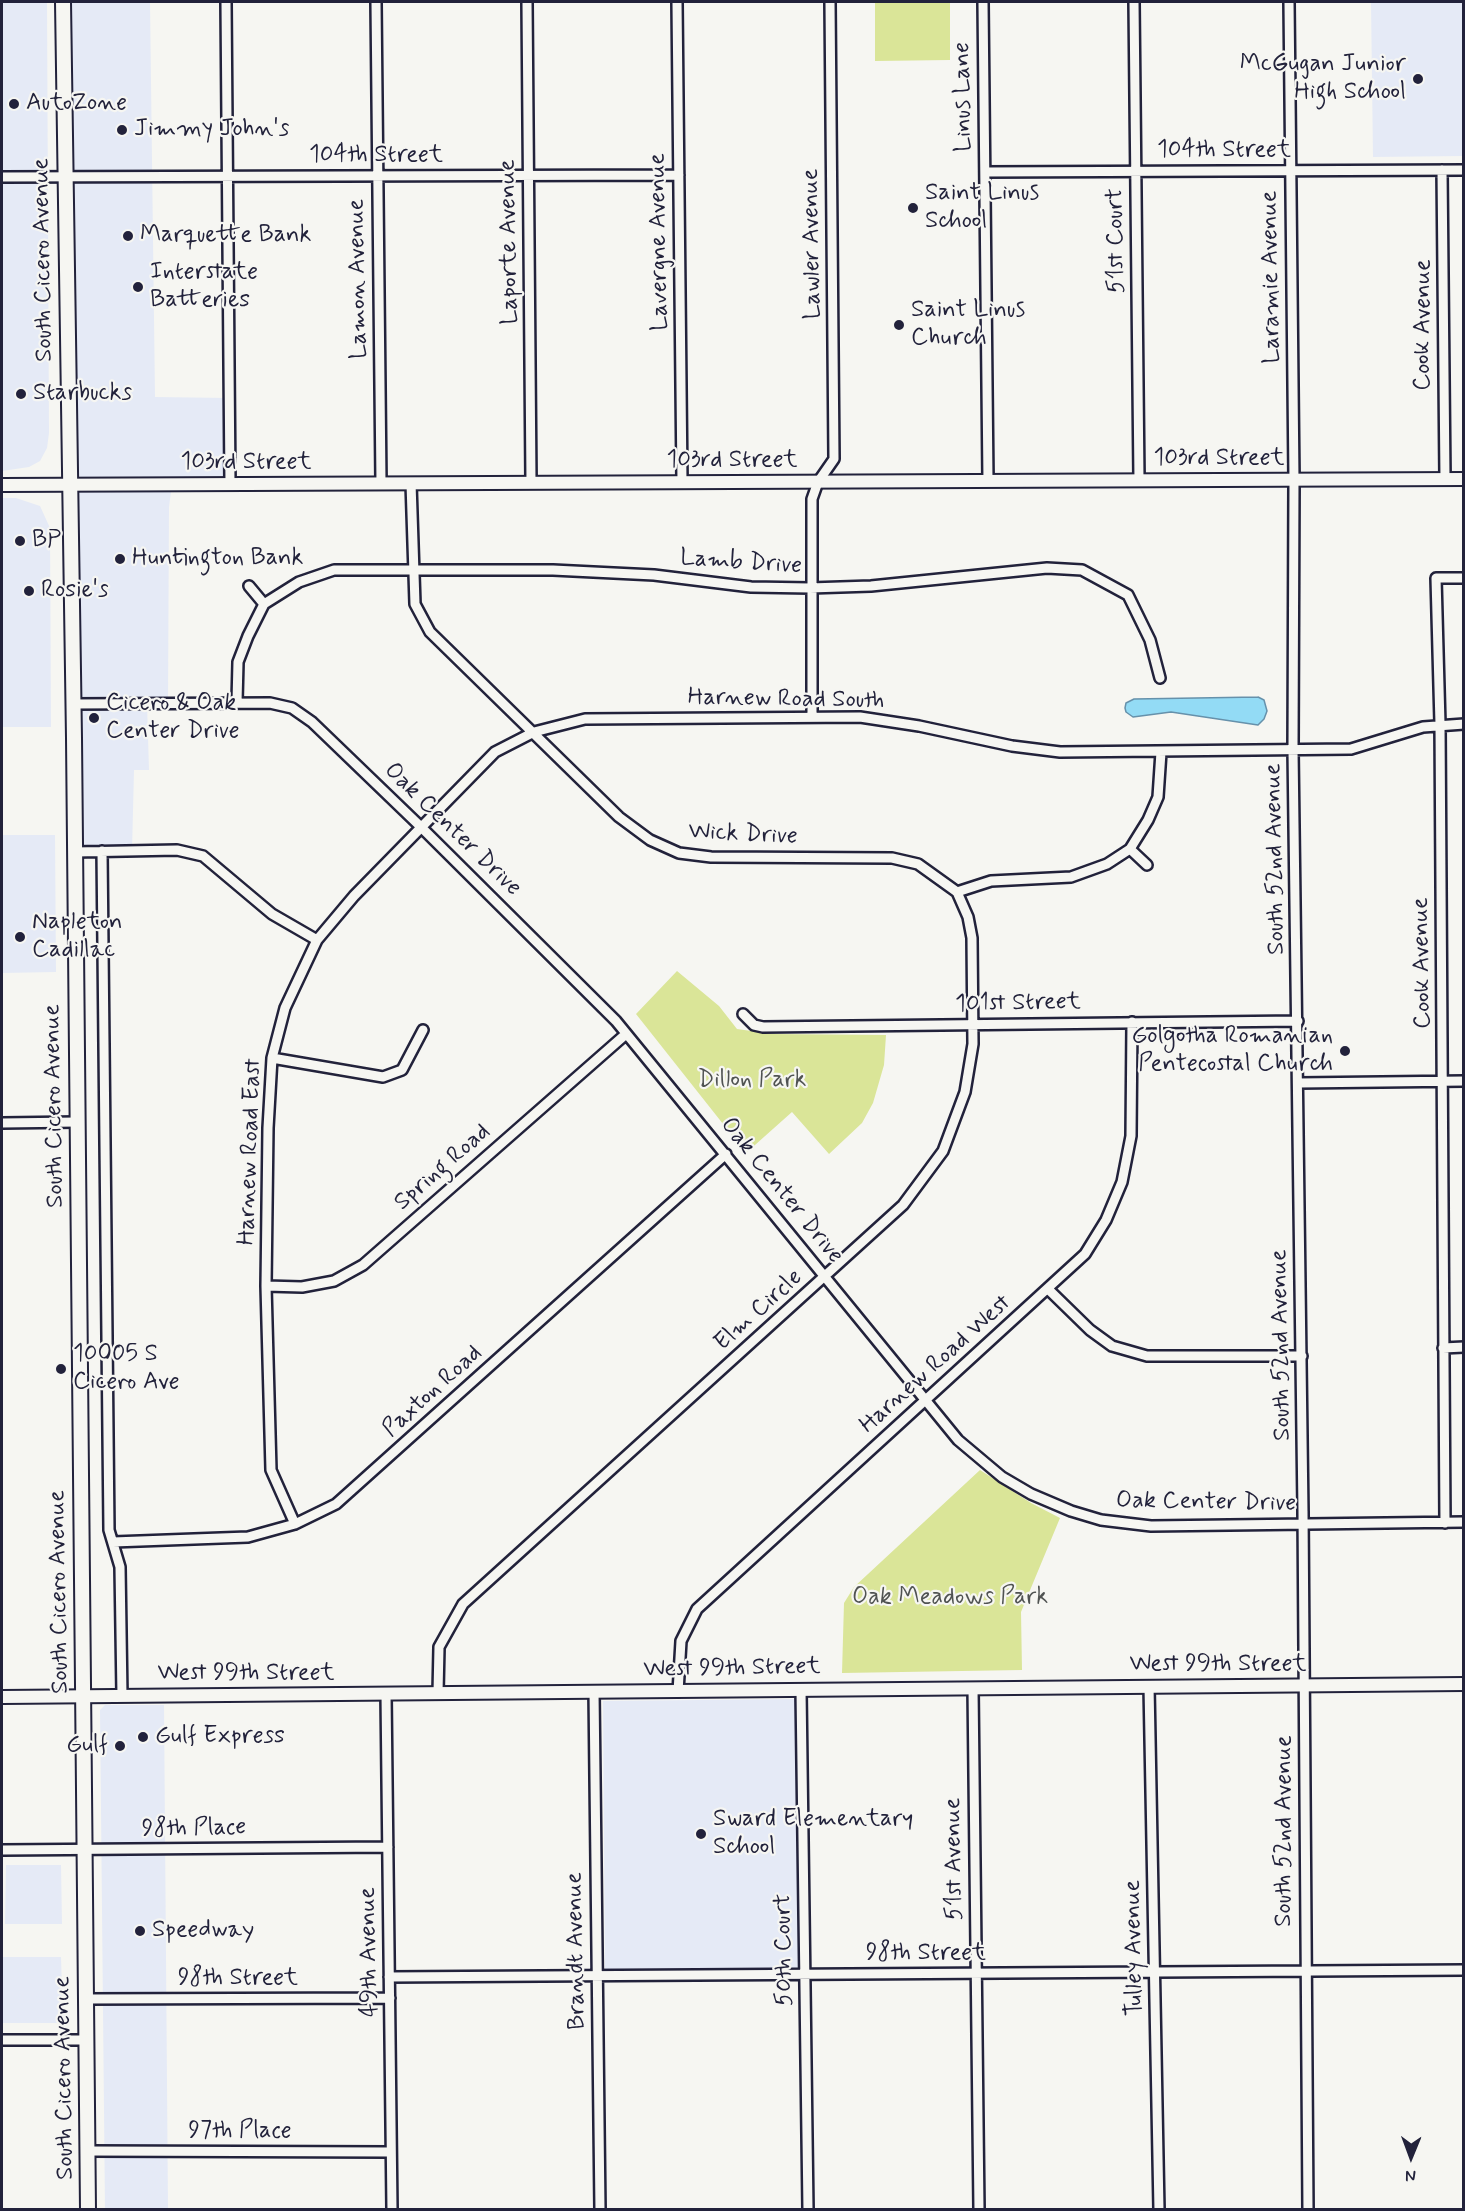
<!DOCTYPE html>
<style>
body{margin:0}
#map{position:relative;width:1465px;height:2211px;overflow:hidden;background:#f6f6f2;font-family:Mynerve,sans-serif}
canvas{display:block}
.frame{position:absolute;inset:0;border:3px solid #22223b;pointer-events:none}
.north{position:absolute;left:1381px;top:2127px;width:60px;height:60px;-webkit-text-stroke:4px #f6f6f2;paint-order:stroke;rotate:181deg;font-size:16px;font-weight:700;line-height:24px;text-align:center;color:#22223b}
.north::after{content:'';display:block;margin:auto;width:21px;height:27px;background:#22223b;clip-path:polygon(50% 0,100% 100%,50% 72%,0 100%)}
</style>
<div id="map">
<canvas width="1465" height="2211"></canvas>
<div class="frame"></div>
<div class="north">N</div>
</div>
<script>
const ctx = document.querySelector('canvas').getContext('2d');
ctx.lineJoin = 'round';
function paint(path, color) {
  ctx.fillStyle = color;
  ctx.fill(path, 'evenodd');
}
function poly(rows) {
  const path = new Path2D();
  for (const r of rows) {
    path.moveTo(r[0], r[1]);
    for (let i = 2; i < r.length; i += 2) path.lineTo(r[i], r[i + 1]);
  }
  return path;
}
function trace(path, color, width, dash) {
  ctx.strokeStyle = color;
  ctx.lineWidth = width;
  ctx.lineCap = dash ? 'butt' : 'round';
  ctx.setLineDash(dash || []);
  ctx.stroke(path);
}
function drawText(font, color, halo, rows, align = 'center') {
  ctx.font = font + ' Mynerve,sans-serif';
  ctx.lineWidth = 4.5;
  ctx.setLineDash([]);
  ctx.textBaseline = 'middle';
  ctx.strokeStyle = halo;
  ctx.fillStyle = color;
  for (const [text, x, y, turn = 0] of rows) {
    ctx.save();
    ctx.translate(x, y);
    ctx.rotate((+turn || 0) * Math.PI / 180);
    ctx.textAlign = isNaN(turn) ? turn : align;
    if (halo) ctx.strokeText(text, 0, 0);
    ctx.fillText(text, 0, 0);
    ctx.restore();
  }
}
const built = poly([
 [2,2,47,2,49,433,47,448,40,461,29,467,2,471],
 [63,2,150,2,155,397,229,398,230,484,172,484,169,507,168,702,147,703,149,770,134,770,132,851,75,852],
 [1371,2,1463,2,1463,156,1373,157],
 [2,498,16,498,40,506,50,528,51,727,2,727],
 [2,835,55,835,56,972,2,973],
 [796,1699,799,1968,605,1969,603,1701],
 [105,1705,164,1705,168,2209,105,2209,100,1710],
 [6,1865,61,1865,62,1924,5,1924],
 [3,1957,61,1957,63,2023,3,2023]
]);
const green = poly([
 [875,2,950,2,950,60,875,61],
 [677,971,719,1006,737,1029,773,1034,886,1035,884,1065,873,1103,862,1123,829,1154,792,1112,746,1153,636,1014],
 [980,1470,1031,1503,1060,1518,1021,1612,1022,1670,842,1673,844,1603,854,1587]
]);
const water = poly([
 [1258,697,1264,700,1267,711,1264,719,1258,725,1171,712,1133,717,1126,712,1125,708,1126,703,1134,699,1258,697]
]);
const street = poly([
 [226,2,230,484],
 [376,2,381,483],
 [527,2,531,482],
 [677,2,682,482],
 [983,2,988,481],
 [1134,2,1139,480],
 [1289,2,1294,480,1293,750,1303,1511,1308,2210],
 [1442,170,1445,479],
 [985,172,1464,170],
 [2,177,679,175],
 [411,483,415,604,430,632,619,817,650,840,679,853,711,857,892,858,918,864,957,892,991,881,1071,877,1107,864,1130,849,1148,820,1158,797,1161,752],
 [249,586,264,604],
 [237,702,238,662,248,636,264,604,299,582,334,570,553,570,654,575,751,587,810,588,871,586,1047,568,1082,570,1128,595,1150,640,1160,678],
 [73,704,270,703,292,708,312,722,421,827,616,1021,958,1440,1002,1477,1031,1494,1071,1511,1101,1520,1151,1526,1464,1522],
 [812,715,812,499,818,482,834,459,830,2],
 [1130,849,1147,865],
 [102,851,109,1530,120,1567,122,1696],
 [75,852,177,850,203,856,272,914,317,940],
 [743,1014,754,1025,763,1027,1298,1021],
 [272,1058,383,1077,402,1070,423,1030],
 [1299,1083,1464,1081],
 [2,1123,77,1122],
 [266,1286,302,1287,334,1281,363,1265,626,1034],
 [1049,1290,1090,1330,1112,1346,1147,1356,1302,1356],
 [1443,1348,1464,1347],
 [1445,1523,1440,724,1436,578,1464,578],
 [295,1524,271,1470,266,1286,268,1128,272,1058,285,1008,317,940,354,896,495,752,534,732,585,719,860,717,919,726,1012,746,1060,752,1351,749,1423,727,1464,724],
 [113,1542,248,1537,295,1524,336,1504,726,1154],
 [1149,1686,1159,2210],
 [973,1688,979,2210],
 [801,1690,808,2210],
 [594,1691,600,2210],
 [678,1692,681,1641,697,1609,1085,1254,1106,1220,1122,1182,1131,1136,1132,1022],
 [438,1693,439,1647,463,1604,903,1205,943,1151,965,1092,973,1044,972,938,968,917,957,892],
 [386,1694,392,2210],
 [2,1850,388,1847],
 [389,1977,1464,1970],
 [86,1999,390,1998],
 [2,2040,87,2040],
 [88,2151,391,2152]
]);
const secondary = poly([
 [2,485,1464,479],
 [2,1697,1464,1684]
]);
const primary = poly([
 [63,2,74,738,88,2210]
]);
const markers = [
 [1418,79,6,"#22223b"],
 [14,104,6,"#22223b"],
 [122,130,6,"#22223b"],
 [913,208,6,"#22223b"],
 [128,236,6,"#22223b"],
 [138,287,6,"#22223b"],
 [899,325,6,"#22223b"],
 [21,394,6,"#22223b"],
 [20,541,6,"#22223b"],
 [120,559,6,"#22223b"],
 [29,591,6,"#22223b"],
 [94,718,6,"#22223b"],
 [20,937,6,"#22223b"],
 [1345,1051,6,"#22223b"],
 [61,1369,6,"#22223b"],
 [143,1737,6,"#22223b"],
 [120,1746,6,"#22223b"],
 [701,1834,6,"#22223b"],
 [140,1931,6,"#22223b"]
];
const poiNames = [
 ["McGugan Junior",1406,65,"right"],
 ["High School",1406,93,"right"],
 ["AutoZone",26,104],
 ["Jimmy John's",134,130],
 ["Saint Linus",925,194],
 ["School",925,222],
 ["Marquette Bank",140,236],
 ["Interstate",150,273],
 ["Batteries",150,301],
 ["Saint Linus",911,311],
 ["Church",911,339],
 ["Starbucks",33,394],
 ["BP",32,541],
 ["Huntington Bank",132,559],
 ["Rosie's",41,591],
 ["Cicero & Oak",106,704],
 ["Center Drive",106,732],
 ["Napleton",32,923],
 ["Cadillac",32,951],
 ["Golgotha Romanian",1333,1037,"right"],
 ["Pentecostal Church",1333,1065,"right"],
 ["10005 S",73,1355],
 ["Cicero Ave",73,1383],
 ["Gulf Express",155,1737],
 ["Gulf",108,1746,"right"],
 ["Sward Elementary",713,1820],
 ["School",713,1848],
 ["Speedway",152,1931]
];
const streetNames = [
 ["Linus Lane",964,97,-91],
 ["104th Street",1224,151],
 ["104th Street",376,156],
 ["51st Court",1117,241,-91],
 ["Laporte Avenue",510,242,-91],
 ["Lavergne Avenue",660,242,-91],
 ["Lawler Avenue",813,244,-91],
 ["South Cicero Avenue",44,260,-91],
 ["Laramie Avenue",1272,277,-91],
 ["Lamon Avenue",359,279,-91],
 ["Cook Avenue",1424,325,-90],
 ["103rd Street",1219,459],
 ["103rd Street",732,461],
 ["103rd Street",246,463],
 ["Lamb Drive",741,563,4],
 ["Harnew Road South",786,700,1],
 ["Oak Center Drive",452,830,44],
 ["Wick Drive",743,835,3],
 ["South 52nd Avenue",1276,859,-91],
 ["Cook Avenue",1423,963,-91],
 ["101st Street",1018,1004,-1],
 ["South Cicero Avenue",55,1106,-91],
 ["Harnew Road East",251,1152,-88],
 ["Spring Road",443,1168,-41],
 ["Oak Center Drive",781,1191,51],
 ["Elm Circle",759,1311,-42],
 ["South 52nd Avenue",1282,1345,-91],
 ["Harnew Road West",936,1365,-42],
 ["Paxton Road",433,1392,-42],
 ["Oak Center Drive",1206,1503,1],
 ["South Cicero Avenue",60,1592,-91],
 ["West 99th Street",1218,1665],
 ["West 99th Street",732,1669,-1],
 ["West 99th Street",246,1674],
 ["98th Place",194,1829,-1],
 ["South 52nd Avenue",1285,1831,-90],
 ["51st Avenue",955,1859,-91],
 ["Tulley Avenue",1135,1948,-91],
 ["50th Court",785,1950,-91],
 ["Brandt Avenue",577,1951,-91],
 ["49th Avenue",370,1952,-91],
 ["98th Street",926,1954],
 ["98th Street",238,1979],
 ["South Cicero Avenue",65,2078,-91],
 ["97th Place",240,2132]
];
const parkNames = [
 ["Dillon Park",752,1081],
 ["Oak Meadows Park",950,1598]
];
paint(built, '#e5eaf6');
paint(green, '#dae598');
paint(water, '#93dbf5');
trace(water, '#6691ab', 1.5);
trace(street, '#22223b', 14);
trace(secondary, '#22223b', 16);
trace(primary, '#22223b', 18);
trace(street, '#f6f6f2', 9);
trace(secondary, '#f6f6f2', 12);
trace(primary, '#f6f6f2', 14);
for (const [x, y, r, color] of markers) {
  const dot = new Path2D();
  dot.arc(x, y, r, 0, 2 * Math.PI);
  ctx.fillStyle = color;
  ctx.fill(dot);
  trace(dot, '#f6f6f2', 2);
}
drawText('24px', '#22223b', '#f6f6f2', poiNames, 'left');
drawText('24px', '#22223b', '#f6f6f2', streetNames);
drawText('24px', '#505352', '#f6f6f2', parkNames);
</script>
